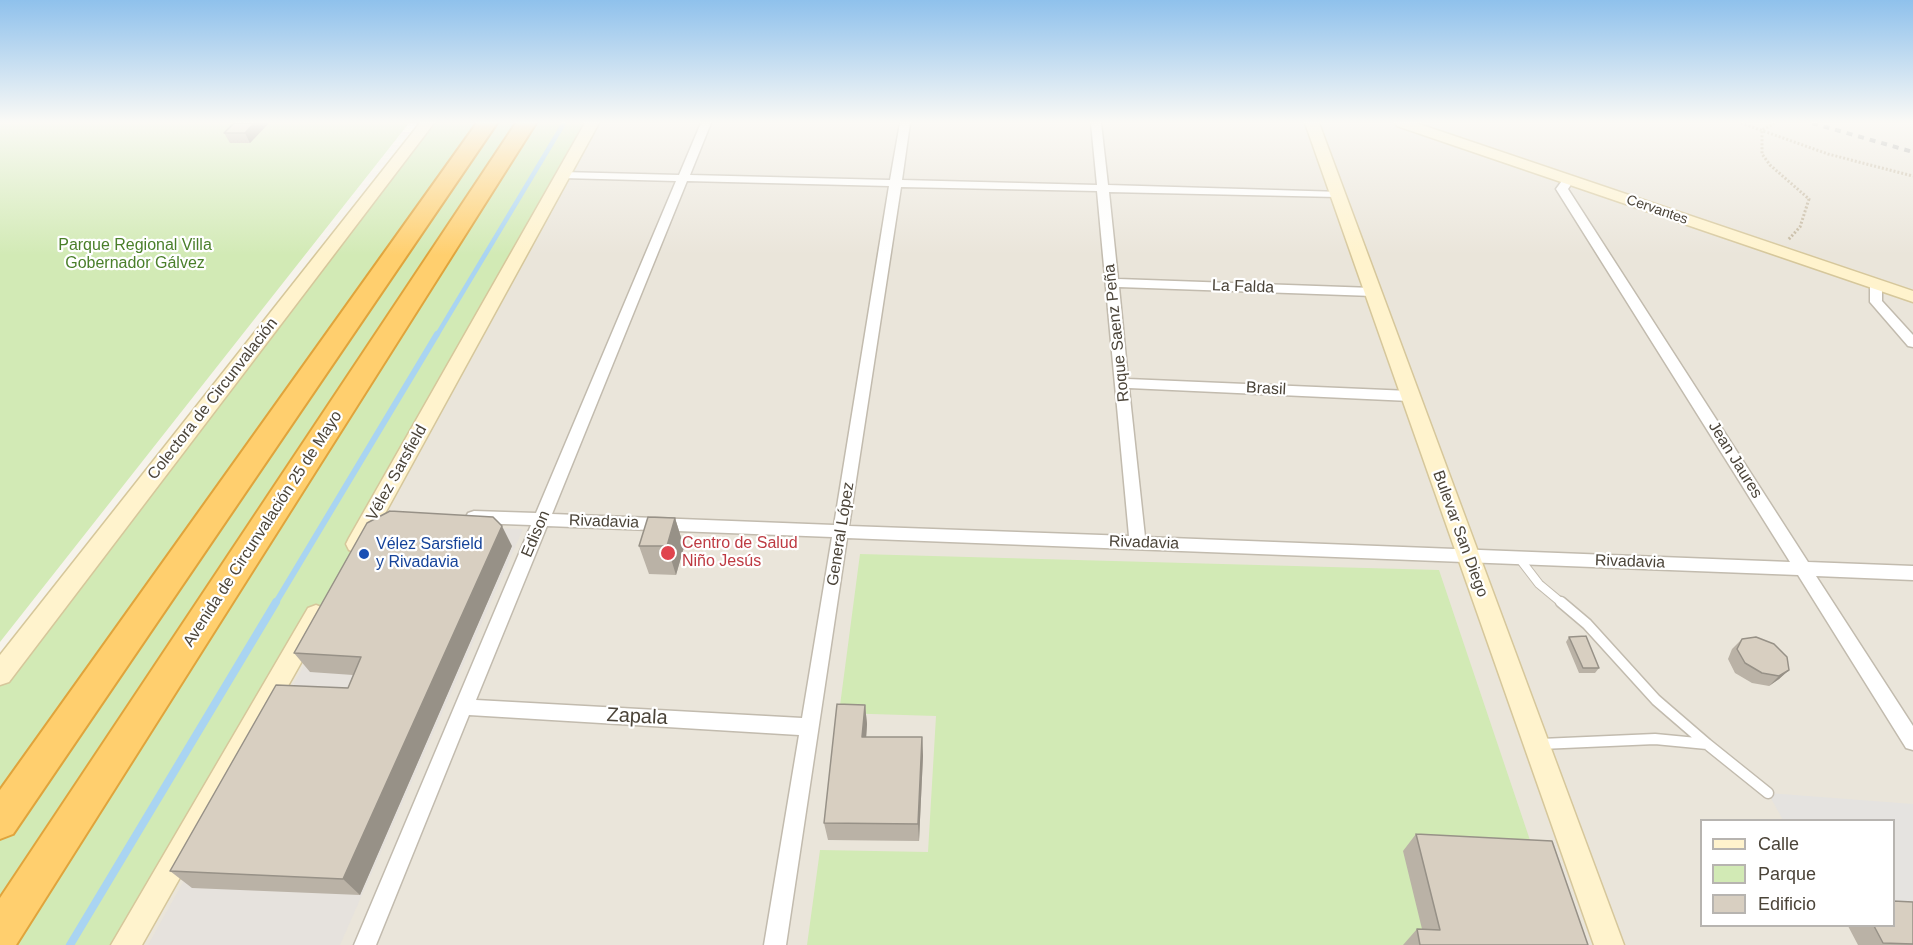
<!DOCTYPE html>
<meta charset="utf-8">
<style>
body{margin:0}
#map{position:relative;width:1913px;height:945px;overflow:hidden;background:#f6f3ec;font-family:Helvetica,sans-serif}
canvas{display:block}
.legend{position:absolute;left:1700px;top:819px;width:195px;height:108px;box-sizing:border-box;background:#fff;border:2px solid #b7b4b0;margin:0;padding:8px 10px;list-style:none;font-size:18px;color:#4b4439}
.legend li{display:flex;align-items:center;gap:12px;height:30px}
.legend b{width:30px;border:2px solid #b7b4b0}
</style>
<div id="map">
<canvas width="1913" height="945"></canvas>
<ul class="legend">
<li><b style="height:8px;background:#fff3cd"></b>Calle</li>
<li><b style="height:16px;background:#d2eab5"></b>Parque</li>
<li><b style="height:16px;background:#d8cfc1"></b>Edificio</li>
</ul>
</div>
<script>
const ctx = document.querySelector('canvas').getContext('2d');
ctx.lineJoin = 'round';
function paint(path, color) {
  ctx.fillStyle = color;
  ctx.fill(path, 'evenodd');
}
function poly(rows) {
  const path = new Path2D();
  for (const r of rows) {
    path.moveTo(r[0], r[1]);
    for (let i = 2; i < r.length; i += 2) path.lineTo(r[i], r[i + 1]);
  }
  return path;
}
function trace(path, color, width, dash) {
  ctx.strokeStyle = color;
  ctx.lineWidth = width;
  ctx.lineCap = dash ? 'butt' : 'round';
  ctx.setLineDash(dash || []);
  ctx.stroke(path);
}
function drawText(font, color, halo, rows, align = 'center') {
  ctx.font = font + ' Helvetica,sans-serif';
  ctx.lineWidth = 4.5;
  ctx.setLineDash([]);
  ctx.textBaseline = 'middle';
  ctx.strokeStyle = halo;
  ctx.fillStyle = color;
  for (const [text, x, y, turn = 0] of rows) {
    ctx.save();
    ctx.translate(x, y);
    ctx.rotate((+turn || 0) * Math.PI / 180);
    ctx.textAlign = isNaN(turn) ? turn : align;
    if (halo) ctx.strokeText(text, 0, 0);
    ctx.fillText(text, 0, 0);
    ctx.restore();
  }
}
const residential = poly([
 [592,123,1913,123,1913,945,126,945,469,346],
 [1702,820,1894,820,1894,926,1702,926]
]);
const industrial = poly([
 [383,524,523,529,340,945,148,945]
]);
const green = poly([
 [0,123,409,123,0,642],
 [427,123,592,123,375,513,126,945,0,945,0,674],
 [860,554,1439,570,1536,858,1426,945,807,945,820,850,928,852,936,716,839,713]
]);
const parking = poly([
 [1768,793,1913,804,1913,916,1894,915,1894,820,1783,820]
]);
const streamFar2 = poly([
 [437,335,564,123]
]);
const streamFar1 = poly([
 [275,604,437,334]
]);
const stream = poly([
 [70,945,276,602]
]);
const path = poly([
 [1741,123,1828,154,1913,176],
 [1775,123,1762,130,1762,154,1770,165,1809,199,1800,227,1788,240]
]);
const laneFar1 = poly([
 [1519,558,1539,584,1563,604]
]);
const lane = poly([
 [1561,602,1587,624,1656,700,1707,744],
 [1541,744,1655,739,1707,744,1768,793]
]);
const street = poly([
 [701,123,711,123,690,175,890,180,900,123,910,123,902,180,1097,185,1091,123,1101,123,1108,185,1342,192,1342,196,1338,197,1109,192,1118,279,1373,288,1379,292,1373,296,1119,287,1128,379,1410,391,1417,396,1410,401,1129,388,1145,537,1790,562,1556,189,1564,178,1572,178,1574,180,1568,189,1808,562,1913,566,1913,580,1816,576,1913,726,1913,750,1906,748,1798,575,847,538,786,945,764,945,799,735,469,715,376,945,354,945,531,525,474,523,468,521,466,517,468,513,474,511,536,513,676,181,563,178,557,175,563,172,679,175,701,123],
 [687,181,889,186,834,525,552,514,687,181],
 [901,187,1097,191,1129,536,849,526,901,187],
 [547,526,832,537,802,718,476,700,547,526],
 [1876,281,1882,285,1882,301,1913,335,1913,347,1908,346,1870,302,1870,285,1876,281]
]);
const secondary = poly([
 [420,123,434,123,9,682,0,685,0,655,420,123],
 [585,123,599,123,365,550,357,553,349,550,346,544,349,538,585,123],
 [1305,123,1319,123,1624,945,1594,945,1305,123],
 [1395,123,1416,123,1913,291,1913,302,1397,126,1395,123],
 [316,605,324,608,328,615,324,622,142,945,111,945,308,608,316,605]
]);
const highway = poly([
 [477,123,497,123,13,834,0,839,0,790,477,123],
 [516,123,536,123,16,945,0,945,0,898,516,123]
]);
const rail = poly([
 [1812,123,1913,152]
]);
const wall = poly([
 [234,123,269,123,250,143,230,143,224,133],
 [675,518,684,547,676,575,649,574,639,546],
 [512,546,360,895,192,888,170,871,348,688,353,675,310,672,294,653],
 [1569,637,1599,668,1595,673,1579,673,1566,642],
 [1742,639,1789,670,1779,679,1769,686,1752,683,1735,673,1728,659,1732,649],
 [865,705,867,724,866,737,922,737,923,756,919,841,828,840,824,823],
 [1416,834,1588,945,1403,945,1417,929,1422,929,1403,851],
 [1913,902,1913,945,1858,945,1848,926,1893,926]
]);
const shadedWall = poly([
 [254,123,269,123,250,143,245,133],
 [675,518,684,547,676,575,667,546],
 [502,526,512,546,360,895,343,879],
 [1789,670,1779,679,1769,686,1779,676],
 [865,705,867,724,865,756,862,737],
 [922,737,923,756,919,841,918,824]
]);
const building = poly([
 [234,123,254,123,245,133,224,133,234,123],
 [390,511,493,517,502,526,343,879,170,871,276,685,348,688,361,657,294,653,367,523,390,511],
 [648,517,675,518,667,546,639,546,648,517],
 [1586,636,1599,668,1583,668,1569,637,1586,636],
 [1756,637,1774,644,1787,657,1789,670,1779,676,1762,673,1745,663,1737,649,1742,639,1756,637],
 [837,704,865,705,862,737,922,737,918,824,824,823,837,704],
 [1416,834,1552,841,1588,945,1420,945,1417,929,1440,930,1416,834],
 [1893,901,1913,902,1913,944,1883,943,1874,926,1893,926,1893,901]
]);
const markers = [
 [668,553,8,"#e0444e"],
 [364,554,6,"#1a4fb4"]
];
const farStreetnames = [
 ["Cervantes",1657,210,19]
];
const parkNames = [
 ["Parque Regional Villa",135,246],
 ["Gobernador Gálvez",135,264]
];
const streetNames = [
 ["La Falda",1243,287,2],
 ["Roque Saenz Peña",1117,333,-96],
 ["Brasil",1266,389,3],
 ["Colectora de Circunvalación",213,399,-52],
 ["Jean Jaures",1735,460,58],
 ["Vélez Sarsfield",397,473,-61],
 ["Rivadavia",604,522,2],
 ["Avenida de Circunvalación 25 de Mayo",263,529,-57],
 ["Edison",536,534,-67],
 ["General López",841,534,-81],
 ["Bulevar San Diego",1460,534,70],
 ["Rivadavia",1144,543,2],
 ["Rivadavia",1630,562,2]
];
const healthNames = [
 ["Centro de Salud",682,544],
 ["Niño Jesús",682,562]
];
const transitNames = [
 ["Vélez Sarsfield",376,545],
 ["y Rivadavia",376,563]
];
const nearStreetnames = [
 ["Zapala",637,717,3]
];
paint(residential, '#eae5da');
paint(industrial, '#e6e2dd');
paint(green, '#d2eab5');
paint(parking, '#e5e3e0');
trace(streamFar2, '#a9d4f2', 4.5);
trace(streamFar1, '#a9d4f2', 6);
trace(stream, '#a9d4f2', 8);
trace(laneFar1, '#c2bbae', 10);
trace(lane, '#c2bbae', 13);
trace(street, '#c2bbae', 3);
trace(secondary, '#d6c79b', 3);
trace(highway, '#e0a43c', 4);
trace(path, '#c4b79f', 3, [2, 2]);
trace(laneFar1, '#fff', 8);
trace(lane, '#fff', 10);
paint(street, '#fff');
paint(secondary, '#fff3cd');
paint(highway, '#ffcf6e');
trace(rail, '#9a9a9a', 4, [6, 6]);
paint(wall, '#bab2a6');
paint(shadedWall, '#979187');
paint(building, '#d8cfc1');
trace(building, '#979187', 1.5);
const sky = ctx.createLinearGradient(0, 0, 0, 255);
sky.addColorStop(0, '#8fc1ec');
sky.addColorStop(0.48, '#fbfaf6');
sky.addColorStop(1, '#fbfaf600');
ctx.fillStyle = sky;
ctx.fillRect(0, 0, 1913, 255);
for (const [x, y, r, color] of markers) {
  const dot = new Path2D();
  dot.arc(x, y, r, 0, 2 * Math.PI);
  ctx.fillStyle = color;
  ctx.fill(dot);
  trace(dot, '#fff', 2);
}
drawText('14px', '#4b4439', '#fff', farStreetnames);
drawText('16px', '#4a7f2a', '#fff', parkNames);
drawText('16px', '#4b4439', '#fff', streetNames);
drawText('16px', '#be3a42', '#fff', healthNames, 'left');
drawText('16px', '#164399', '#fff', transitNames, 'left');
drawText('20px', '#4b4439', '#fff', nearStreetnames);
</script>
